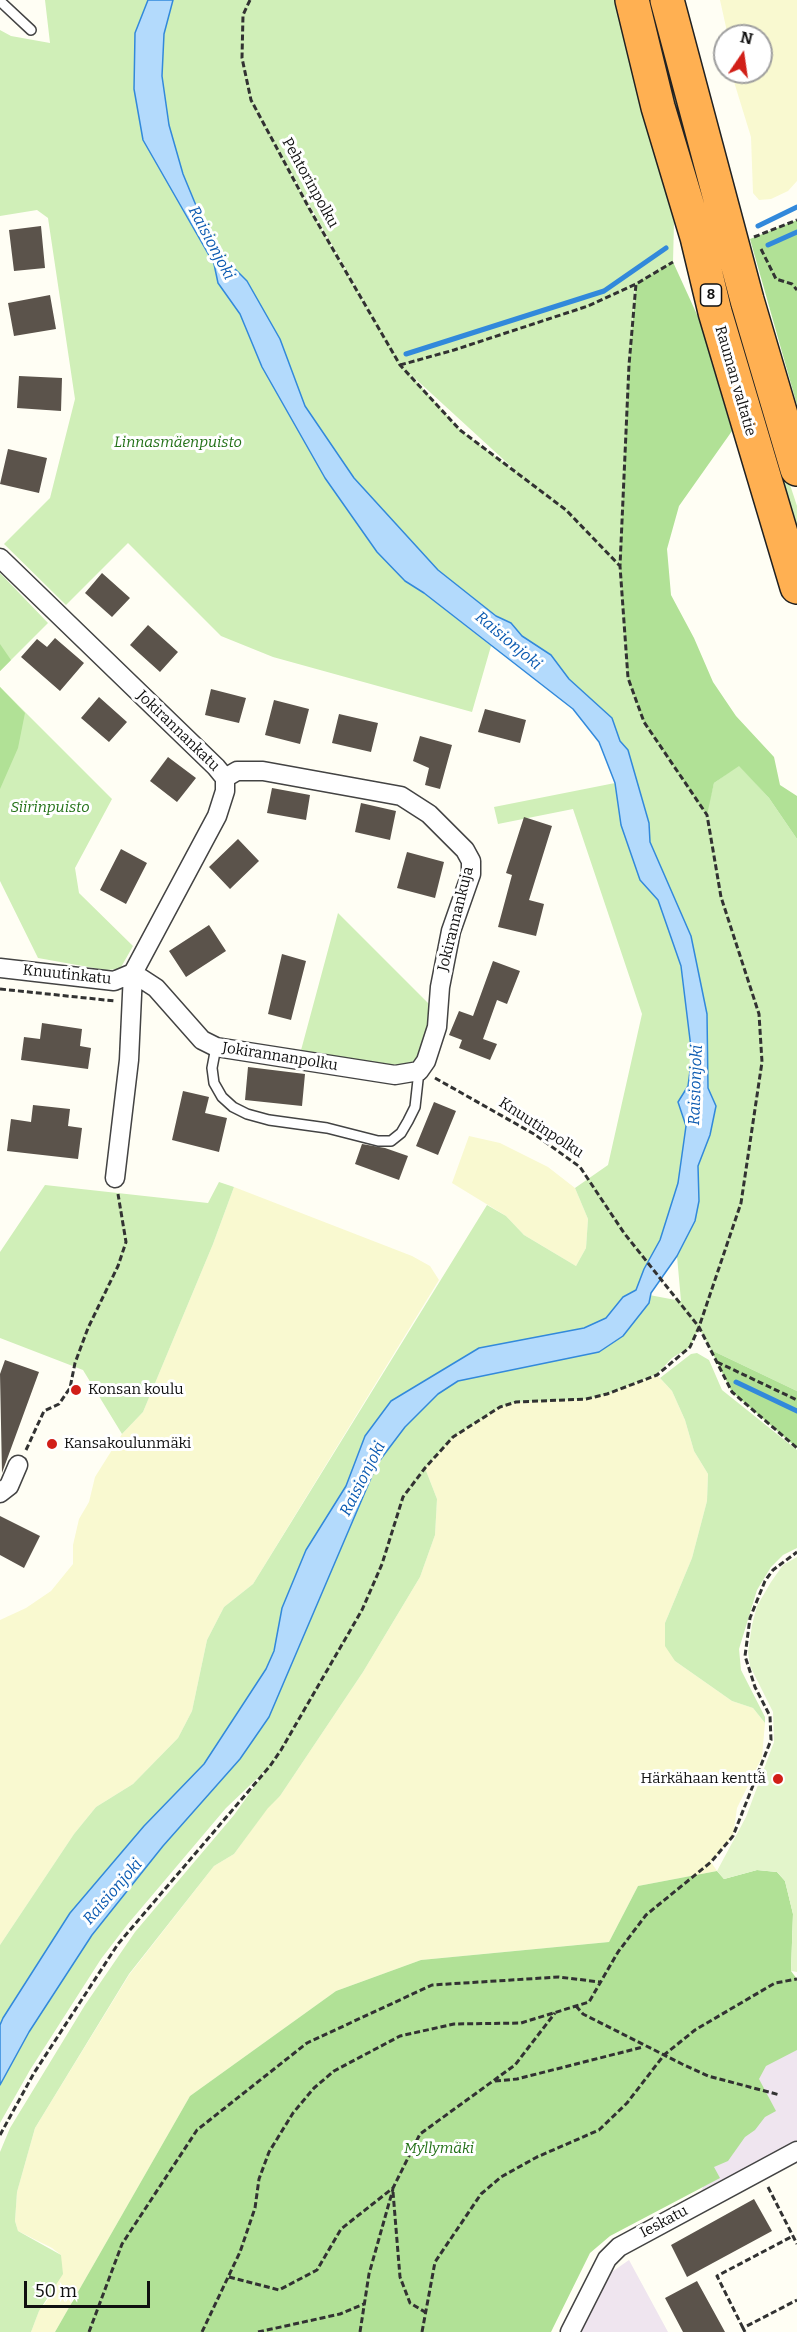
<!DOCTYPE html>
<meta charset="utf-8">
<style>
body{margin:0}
#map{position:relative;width:797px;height:2332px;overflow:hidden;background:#fffef4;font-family:Bitter,serif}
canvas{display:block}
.north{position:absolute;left:713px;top:24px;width:60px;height:60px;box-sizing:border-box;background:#fff;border:2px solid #9f9f9f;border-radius:50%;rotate:13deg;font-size:16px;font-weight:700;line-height:24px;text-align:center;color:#101010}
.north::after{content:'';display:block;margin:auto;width:21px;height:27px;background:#d11f18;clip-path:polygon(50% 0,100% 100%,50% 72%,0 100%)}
.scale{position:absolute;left:24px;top:2281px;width:126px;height:27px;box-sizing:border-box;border:3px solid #101010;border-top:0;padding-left:8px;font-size:18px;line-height:21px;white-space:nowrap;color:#101010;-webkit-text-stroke:4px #fff;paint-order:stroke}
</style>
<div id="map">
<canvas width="797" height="2332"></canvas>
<div class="north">N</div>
<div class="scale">50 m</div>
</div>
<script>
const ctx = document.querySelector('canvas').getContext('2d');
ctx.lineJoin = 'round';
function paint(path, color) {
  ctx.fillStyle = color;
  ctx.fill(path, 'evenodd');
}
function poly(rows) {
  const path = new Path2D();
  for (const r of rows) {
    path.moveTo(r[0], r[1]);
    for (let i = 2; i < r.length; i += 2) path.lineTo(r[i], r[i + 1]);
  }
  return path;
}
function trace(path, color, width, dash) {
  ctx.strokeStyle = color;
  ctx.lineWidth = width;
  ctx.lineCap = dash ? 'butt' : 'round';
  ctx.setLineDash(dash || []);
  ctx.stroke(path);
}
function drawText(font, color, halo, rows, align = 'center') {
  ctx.font = font + ' Bitter,serif';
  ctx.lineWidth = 6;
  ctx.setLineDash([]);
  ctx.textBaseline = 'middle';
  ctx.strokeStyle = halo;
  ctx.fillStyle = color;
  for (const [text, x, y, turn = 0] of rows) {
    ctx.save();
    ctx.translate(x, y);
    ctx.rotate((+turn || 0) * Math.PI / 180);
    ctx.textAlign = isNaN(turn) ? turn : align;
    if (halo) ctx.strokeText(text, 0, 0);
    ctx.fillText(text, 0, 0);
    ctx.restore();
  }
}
const industrial = poly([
 [797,2044,797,2140,700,2193,764,2062],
 [629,2260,668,2332,578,2332,606,2276]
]);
const farmland = poly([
 [720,0,797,0,797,181,788,191,771,199,759,200,753,193,751,137,731,72,761,72,761,36,728,36],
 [469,1136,500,1143,548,1167,575,1188,588,1219,586,1248,576,1266,524,1235,506,1216,452,1183],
 [234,1187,412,1256,430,1266,439,1280,253,1584,224,1607,207,1640,192,1711,178,1738,133,1784,96,1807,74,1834,0,1945,0,1620,26,1608,51,1591,73,1564,73,1545,79,1519,89,1502,95,1477,122,1434,143,1412,213,1244],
 [657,1375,672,1391,685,1420,694,1451,708,1474,707,1501,692,1558,665,1623,675,1661,732,1701,753,1708,765,1723,762,1757,737,1808,733,1836,711,1862,717,1871,638,1886,609,1942,421,1960,336,1991,190,2096,55,2332,31,2332,39,2311,49,2298,61,2255,52,2248,18,2231,15,2221,17,2192,35,2128,129,1975,214,1866,234,1854,268,1807,280,1796,363,1672,420,1577,435,1535,437,1499,425,1468,453,1437,500,1407,516,1402,586,1399,607,1394]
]);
const green = poly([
 [45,0,148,0,135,33,143,140,214,264,218,283,240,314,262,367,325,478,377,552,405,581,424,593,491,646,472,712,273,657,221,636,128,543,66,605,4,544,50,498,75,399,48,218,37,210,0,216,0,30,11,36,50,43],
 [173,0,614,0,674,222,673,262,635,285,629,365,706,814,714,783,739,765,769,798,797,839,797,1391,711,1350,699,1328,690,1347,672,1358,657,1374,607,1394,586,1399,516,1402,500,1407,453,1437,425,1468,437,1499,435,1535,420,1577,363,1672,280,1796,268,1808,234,1854,214,1866,129,1974,35,2128,17,2192,15,2221,18,2231,61,2255,63,2274,39,2311,31,2332,0,2332,0,2152,10,2128,85,2005,135,1932,234,1815,267,1769,226,1808,127,1925,101,1959,30,2070,0,2123,0,2084,29,2032,92,1935,163,1846,240,1759,377,1464,405,1427,438,1394,458,1381,599,1352,644,1294,681,1301,677,1256,695,1221,699,1201,698,1166,710,1135,716,1106,708,1088,707,1014,691,936,650,842,649,822,628,750,620,741,612,718,569,679,551,655,522,636,511,623,496,616,438,570,354,478,305,406,280,339,247,281,227,261,202,220,183,174,169,125,162,76,164,34],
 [271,137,369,310,369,311,309,208],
 [408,372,516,471,516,472,460,430],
 [648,0,656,0,768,418,797,506,797,532,761,419,671,93],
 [0,573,48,623,0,671],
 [0,687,112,799,75,868,79,893,133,946,120,969,105,970,38,958,0,881],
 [615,783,621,825,640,880,658,900,681,966,692,1056,688,1086,678,1102,686,1126,678,1183,660,1240,644,1269,636,1290,623,1297,606,1318,584,1328,479,1348,365,1436,346,1486,306,1550,282,1608,274,1651,266,1669,204,1764,144,1826,0,2025,0,1945,74,1834,96,1807,133,1784,178,1738,192,1711,207,1640,224,1607,253,1584,487,1205,506,1216,524,1235,576,1266,586,1248,588,1219,575,1188,608,1165,642,1014,573,809,498,824,494,807],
 [338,913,434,1009,416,1060,405,1066,300,1054],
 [219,1182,234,1187,213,1244,143,1412,122,1434,83,1370,0,1338,0,1252,45,1185,208,1203],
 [697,1353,709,1360,722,1390,797,1450,797,1548,783,1555,771,1567,757,1590,739,1649,741,1670,765,1717,765,1723,753,1708,732,1701,675,1661,665,1646,665,1623,692,1558,707,1501,708,1474,694,1451,685,1420,672,1391,660,1378,691,1354]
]);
const forest = poly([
 [797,220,797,405,750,239],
 [673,262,699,319,732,431,679,506,667,549,671,595,694,638,713,682,736,716,774,757,780,785,797,796,797,839,769,798,739,766,714,783,707,815,644,722,628,678,620,566,629,365,636,284],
 [0,644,11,660,0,671],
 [0,687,25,713,18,748,0,789],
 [711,1350,797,1391,797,1448,732,1392],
 [757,1870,777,1872,785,1881,793,1914,791,1971,797,1979,797,2050,766,2066,759,2079,776,2111,765,2117,755,2130,745,2137,728,2161,714,2167,720,2178,610,2236,590,2253,551,2332,55,2332,190,2096,336,1991,421,1960,609,1942,638,1886,717,1871,724,1879]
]);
const pitch = poly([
 [797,1557,797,1972,791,1971,793,1914,785,1881,777,1872,757,1870,724,1879,717,1871,746,1817,774,1742,773,1712,750,1666,748,1652,752,1625,757,1606,771,1582,783,1565]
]);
const water = poly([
 [148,0,173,0,164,34,162,76,169,125,183,174,202,220,227,261,247,281,280,339,305,406,354,478,438,570,496,616,511,623,522,636,551,655,569,679,612,718,620,741,628,750,649,823,650,842,691,936,707,1014,708,1088,716,1106,710,1135,698,1166,699,1201,695,1221,677,1256,651,1293,649,1303,623,1336,599,1352,458,1381,438,1394,405,1427,377,1464,269,1717,240,1759,163,1846,92,1935,29,2032,0,2085,0,2025,3,2018,70,1913,144,1826,204,1764,266,1669,274,1651,282,1608,306,1550,346,1486,365,1436,391,1401,479,1348,584,1328,606,1318,623,1297,636,1290,644,1269,660,1240,678,1183,686,1126,678,1102,688,1086,692,1056,681,966,658,900,640,880,621,825,615,783,599,742,573,709,424,593,405,581,377,552,325,478,262,367,240,314,218,283,214,264,143,140,134,89,135,33,148,0]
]);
const stream = poly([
 [758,226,797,207],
 [768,245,797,232],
 [406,354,604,291,666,248],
 [736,1382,797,1411]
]);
const building = poly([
 [41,226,45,268,14,271,9,230],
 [50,295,56,329,14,336,8,303],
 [19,376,62,378,61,411,17,408],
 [8,449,47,458,39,493,0,484],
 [102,573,130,598,112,617,85,593],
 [148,625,178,652,160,672,130,645],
 [55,638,84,663,60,691,21,657,37,639,47,647],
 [211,689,246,698,239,723,205,715],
 [99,697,127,722,109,742,81,718],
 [274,700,309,709,300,744,265,735],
 [485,709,526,720,520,743,478,732],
 [339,714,378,723,371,752,332,743],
 [420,736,452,745,440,789,425,785,429,768,413,761],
 [168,757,196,778,177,802,150,781],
 [272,788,310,795,306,820,267,813],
 [361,803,396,811,390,840,355,832],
 [524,817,552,826,529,900,544,904,536,936,498,927,512,875,506,873],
 [238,839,259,861,230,889,209,867],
 [121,849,147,863,126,904,100,890],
 [407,852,444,862,435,898,397,888],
 [209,925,226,951,186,977,169,951],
 [282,954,306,961,291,1020,268,1014],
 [493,961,520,971,507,1004,497,1000,483,1039,497,1044,490,1060,459,1048,462,1040,449,1035,459,1011,473,1016],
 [42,1023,82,1029,80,1046,91,1048,88,1069,21,1060,24,1037,40,1039],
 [248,1067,305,1074,302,1106,245,1100],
 [183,1091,209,1097,205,1113,227,1118,219,1152,172,1140],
 [434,1102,456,1111,438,1155,416,1146],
 [33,1105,70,1109,68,1126,82,1128,78,1159,7,1151,11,1119,31,1122],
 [362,1144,385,1148,408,1156,399,1180,355,1164],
 [5,1360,39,1372,2,1473,0,1374],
 [0,1516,40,1536,24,1568,0,1555],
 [754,2199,772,2231,687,2277,671,2245],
 [697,2281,725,2332,683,2332,665,2298]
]);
const path = poly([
 [250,0,243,15,242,58,251,100,309,208,400,365,460,430,566,510,620,566],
 [754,237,797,220],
 [761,249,776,279,792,284,797,290],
 [400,365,454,350,588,306,636,284,673,262],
 [0,989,115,1001],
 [435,1078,534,1134,580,1167,624,1233,699,1327,732,1392,797,1448],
 [717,1362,797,1400],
 [26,1450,44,1411,59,1404,70,1388,75,1363,88,1328,118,1266,126,1242,118,1194],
 [576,2006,583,2014,682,2064,708,2076,780,2095],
 [495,2081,517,2079,643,2047],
 [0,2135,34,2073,118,1944,270,1766,281,1750,362,1610,382,1564,403,1497,425,1468,453,1437,500,1407,516,1402,586,1399,607,1394,657,1375,690,1347,699,1327,741,1203,762,1062,759,1014,721,897,707,815,644,722,628,678,620,566,629,365,636,284],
 [768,2187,797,2244],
 [393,2192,400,2277,410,2303,425,2312],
 [229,2277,279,2290,317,2270,341,2229,393,2188,420,2134,515,2065,555,2013],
 [743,2328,717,2276,793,2236],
 [89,2332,122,2244,197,2130,307,2043,432,1985,559,1977,600,1982],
 [202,2332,240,2252,255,2208,259,2179,269,2152,293,2113,314,2088,334,2071,400,2036,454,2024,521,2023,589,2002,618,1952,646,1915,711,1862,733,1836,771,1740,770,1716,755,1687,745,1656,750,1618,765,1581,773,1570,797,1552],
 [258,2332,340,2314,364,2304],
 [360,2332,369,2274,393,2189],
 [422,2332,435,2262,481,2194,501,2177,537,2157,599,2130,627,2103,664,2055,695,2030,775,1983,797,1979],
 [745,2332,743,2328,797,2300]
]);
const lane = poly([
 [0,1,31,30],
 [216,1047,212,1068,214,1083,222,1097,233,1107,247,1114,269,1120,327,1128,378,1141,391,1141,401,1133,408,1121,415,1107,419,1071]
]);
const street = poly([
 [0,558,216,767,225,778,225,791,217,816,133,973,114,981,0,968],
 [133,973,156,988,202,1040,216,1047,395,1075,419,1071,426,1061,437,1027,440,987,451,931,471,874,471,861,465,850,429,814,401,796,263,771,237,771,225,778],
 [115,1178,129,1060,133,973],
 [0,1493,9,1486,18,1465],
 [570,2332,607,2259,619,2247,797,2151]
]);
const highway = poly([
 [632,0,658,107,697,237,715,312,797,587],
 [667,0,747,300,797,469]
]);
const markers = [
 [76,1390,6,"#d11f18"],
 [52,1444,6,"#d11f18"],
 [778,1779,6,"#d11f18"]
];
const shields = [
 [711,295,21]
];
const shieldNames = [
 ["8",711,295]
];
const streetNames = [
 ["Pehtorinpolku",310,183,61],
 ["Rauman valtatie",735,381,74],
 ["Jokirannankatu",178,731,44],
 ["Jokirannankuja",456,919,-76],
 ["Knuutinkatu",67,975,6],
 ["Jokirannanpolku",280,1057,9],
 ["Knuutinpolku",541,1128,33],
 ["Ieskatu",664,2222,-28]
];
const parkNames = [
 ["Linnasmäenpuisto",178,443],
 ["Siirinpuisto",50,808],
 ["Myllymäki",439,2149]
];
const poiNames = [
 ["Konsan koulu",88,1390],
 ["Kansakoulunmäki",64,1444],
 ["Härkähaan kenttä",766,1779,"right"]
];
const waterNames = [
 ["Raisionjoki",211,243,62],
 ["Raisionjoki",508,641,40],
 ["Raisionjoki",696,1085,-88],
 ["Raisionjoki",363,1479,-63],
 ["Raisionjoki",113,1892,-49]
];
paint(industrial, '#efe5ef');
paint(farmland, '#f9f9d0');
paint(green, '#d0efb8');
paint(forest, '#b1e196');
paint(pitch, '#e3f5cb');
paint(water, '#b3dafc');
trace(water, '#3289db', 1.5);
trace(stream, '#3289db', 5);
paint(building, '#5b534b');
trace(lane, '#434343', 12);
trace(street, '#434343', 21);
trace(highway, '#212121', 36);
trace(path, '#323232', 3, [6, 3]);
trace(lane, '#fff', 9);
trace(street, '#fff', 18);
trace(highway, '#ffb052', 33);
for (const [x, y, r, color] of markers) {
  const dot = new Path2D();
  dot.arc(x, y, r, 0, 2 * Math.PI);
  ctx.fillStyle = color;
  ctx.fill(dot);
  trace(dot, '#fff', 2);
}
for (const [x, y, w] of shields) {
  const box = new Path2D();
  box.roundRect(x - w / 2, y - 11, w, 22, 4.5);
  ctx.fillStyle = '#fff';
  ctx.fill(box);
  trace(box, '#101010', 1.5);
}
drawText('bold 14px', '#101010', null, shieldNames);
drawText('15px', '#101010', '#fff', streetNames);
drawText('italic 15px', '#237118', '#fff', parkNames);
drawText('15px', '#101010', '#fff', poiNames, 'left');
drawText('italic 16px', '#0b5ab1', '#fff', waterNames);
</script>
